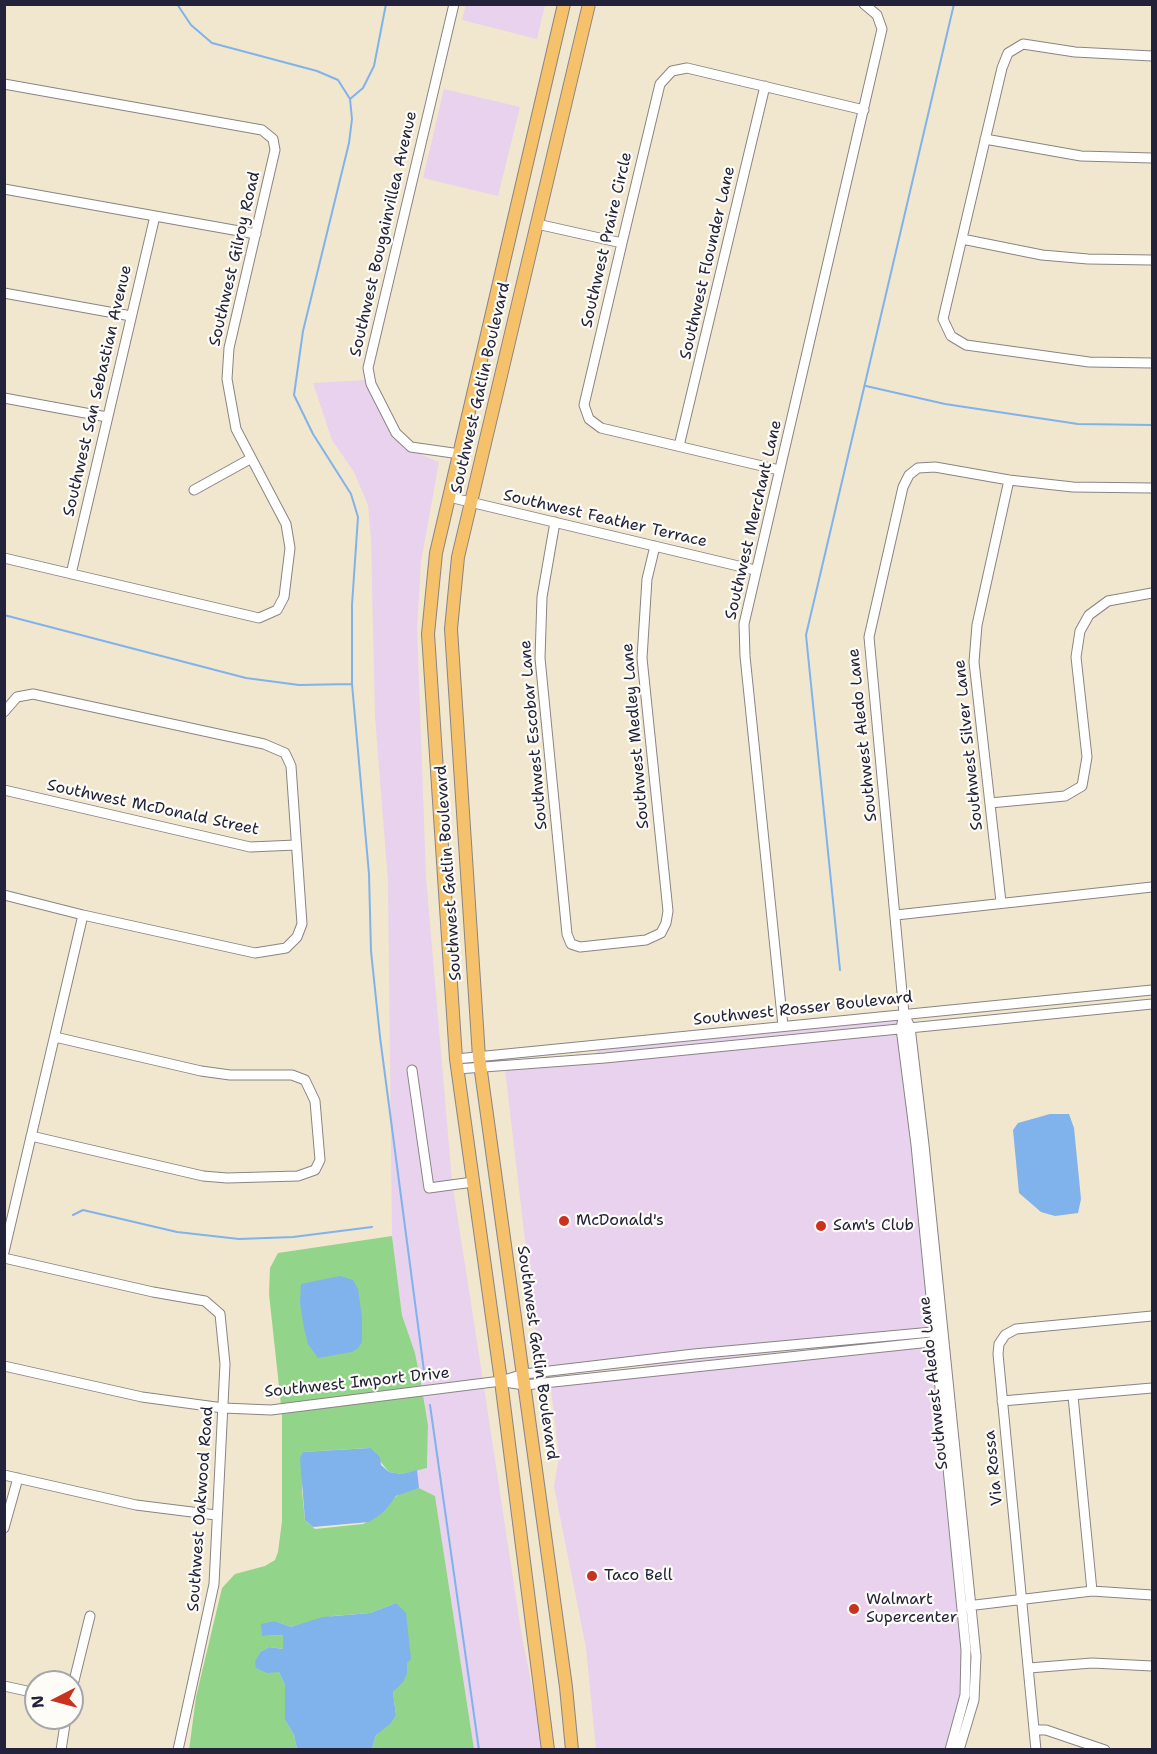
<!DOCTYPE html>
<style>
body{margin:0}
#map{position:relative;width:1157px;height:1754px;overflow:hidden;background:#f1e7ce;font-family:"Shantell Sans",sans-serif}
canvas{display:block}
.frame{position:absolute;inset:0;border:6px solid #22223b;pointer-events:none}
.north{position:absolute;left:24px;top:1670px;width:60px;height:60px;box-sizing:border-box;background:#fdfcf7;border:2px solid #a5a5ac;border-radius:50%;rotate:264deg;font-size:16px;font-weight:700;line-height:24px;text-align:center;color:#22223b}
.north::after{content:'';display:block;margin:auto;width:21px;height:27px;background:#c8321e;clip-path:polygon(50% 0,100% 100%,50% 72%,0 100%)}
</style>
<div id="map">
<canvas width="1157" height="1754"></canvas>
<div class="frame"></div>
<div class="north">N</div>
</div>
<script>
const ctx = document.querySelector('canvas').getContext('2d');
ctx.lineJoin = 'round';
function paint(path, color) {
  ctx.fillStyle = color;
  ctx.fill(path, 'evenodd');
}
function poly(rows) {
  const path = new Path2D();
  for (const r of rows) {
    path.moveTo(r[0], r[1]);
    for (let i = 2; i < r.length; i += 2) path.lineTo(r[i], r[i + 1]);
  }
  return path;
}
function trace(path, color, width, dash) {
  ctx.strokeStyle = color;
  ctx.lineWidth = width;
  ctx.lineCap = dash ? 'butt' : 'round';
  ctx.setLineDash(dash || []);
  ctx.stroke(path);
}
function drawText(font, color, halo, rows, align = 'center') {
  ctx.font = font + ' "Shantell Sans",sans-serif';
  ctx.lineWidth = 4.5;
  ctx.setLineDash([]);
  ctx.textBaseline = 'middle';
  ctx.strokeStyle = halo;
  ctx.fillStyle = color;
  for (const [text, x, y, turn = 0] of rows) {
    ctx.save();
    ctx.translate(x, y);
    ctx.rotate((+turn || 0) * Math.PI / 180);
    ctx.textAlign = isNaN(turn) ? turn : align;
    if (halo) ctx.strokeText(text, 0, 0);
    ctx.fillText(text, 0, 0);
    ctx.restore();
  }
}
const built = poly([
 [466,4,545,4,545,5,537,39,462,20],
 [444,89,520,107,498,196,423,178],
 [366,380,393,436,422,455,439,462,421,562,417,628,426,877,452,1181,433,1183,416,1066,408,1068,425,1188,453,1188,483,1380,422,1388,415,1353,402,1315,392,1236,388,882,375,716,371,540,368,505,354,472,332,440,313,383],
 [899,1018,897,1025,598,1055,597,1049],
 [897,1032,912,1146,930,1329,694,1350,544,1367,539,1360,505,1069],
 [930,1336,646,1367,645,1364,694,1358],
 [931,1345,962,1650,961,1695,946,1749,596,1749,586,1648,554,1486,559,1457,551,1389,555,1386],
 [484,1387,521,1631,544,1749,474,1749,435,1496,419,1488,415,1481,417,1470,427,1468,428,1425,423,1395]
]);
const green = poly([
 [392,1236,402,1315,415,1353,422,1388,281,1405,269,1294,270,1268,278,1253],
 [423,1395,428,1425,427,1468,402,1474,389,1472,369,1448,303,1452,302,1491,305,1520,315,1529,363,1524,384,1512,391,1500,403,1492,419,1488,435,1496,474,1749,372,1749,376,1735,396,1715,393,1692,407,1674,396,1603,370,1613,333,1616,291,1627,275,1621,263,1636,283,1635,283,1649,269,1647,260,1652,256,1662,279,1672,285,1685,285,1720,294,1735,297,1749,189,1750,196,1697,222,1588,235,1574,265,1566,275,1560,278,1552,282,1521,282,1413]
]);
const water = poly([
 [1050,1114,1069,1114,1074,1128,1081,1199,1078,1213,1055,1216,1041,1212,1019,1193,1013,1130,1018,1123],
 [340,1276,353,1280,358,1289,362,1317,362,1342,358,1348,352,1352,318,1358,308,1344,304,1328,300,1303,301,1284],
 [370,1448,380,1457,381,1465,389,1472,402,1474,417,1470,419,1488,396,1496,384,1512,369,1522,313,1527,305,1520,300,1458,303,1452],
 [396,1603,406,1613,411,1659,407,1663,407,1674,403,1682,393,1692,396,1715,390,1724,376,1735,372,1749,297,1749,294,1735,285,1720,285,1685,279,1672,267,1673,256,1668,255,1662,260,1652,269,1647,283,1649,283,1635,262,1636,261,1624,275,1621,291,1627,323,1617,370,1613]
]);
const stream = poly([
 [177,4,191,25,212,43,317,71,338,80,350,99,352,119,349,143,303,331,294,395,313,434,351,494,358,517,352,605,352,684,369,874,371,951,380,1037,424,1371],
 [350,99,363,88,374,66,386,4],
 [866,386,945,404,1078,424,1152,425],
 [4,615,246,678,299,685,352,684],
 [840,970,806,635,954,4],
 [73,1215,83,1210,177,1232,239,1239,293,1237,372,1227],
 [430,1405,479,1750]
]);
const minor = poly([
 [454,4,368,368,371,384,396,433,411,447,460,454],
 [1152,56,1075,52,1023,44,1008,53,1002,68,943,319,951,336,966,345,1089,362,1152,363],
 [4,84,262,130,273,139,275,150,229,348,227,379,236,429,286,524,290,548,284,597,277,610,259,618,4,558],
 [985,139,1081,156,1152,158],
 [4,189,256,234],
 [537,224,622,243],
 [962,239,1042,255,1088,259,1152,260],
 [4,293,131,316],
 [4,398,107,417],
 [679,446,765,86],
 [779,470,601,428,589,419,584,405,622,243,660,84,672,71,687,68,864,110],
 [194,490,250,459],
 [449,497,755,570],
 [555,522,542,597,540,658,567,934,571,944,580,947,646,940,661,933,666,923,668,911,642,658,647,579,655,546],
 [71,574,155,216],
 [4,712,17,697,33,694,264,744,285,753,291,766,302,924,297,937,286,948,255,953,83,915,4,895],
 [4,790,250,847,296,845],
 [990,803,1065,796,1082,786,1087,757,1076,657,1080,631,1089,615,1108,601,1152,593],
 [1001,902,974,662,977,625,1009,480],
 [896,915,1152,887],
 [904,1014,910,1027,924,1145,976,1656,974,1700,959,1750],
 [783,1026,745,656,744,624,882,29,877,15,864,4],
 [456,1059,1152,990],
 [457,1069,605,1058,1152,1004],
 [412,1070,429,1188,473,1182],
 [31,1136,203,1176,227,1178,298,1176,315,1170,320,1160,315,1101,305,1080,292,1075,230,1075,201,1071,55,1037],
 [4,1252,83,915],
 [4,1258,153,1292,205,1301,220,1314,225,1364,214,1584,178,1750],
 [4,1366,142,1397,223,1408,271,1410,501,1381,524,1374,694,1354,943,1331],
 [504,1382,525,1385,940,1341],
 [1073,1396,1092,1591],
 [1002,1401,1152,1388],
 [4,1475,136,1505,216,1515],
 [4,1528,18,1478],
 [967,1606,1092,1591,1152,1595],
 [1029,1668,1092,1663,1152,1666],
 [4,1686,36,1693],
 [72,1689,90,1616],
 [1035,1730,1046,1730,1105,1750],
 [61,1750,66,1718],
 [950,1750,965,1695,966,1650,916,1145,901,1028,904,1014,869,637,903,487,909,475,918,468,935,467,1009,480,1073,487,1152,488],
 [1036,1750,998,1354,999,1344,1005,1335,1016,1329,1152,1316]
]);
const major = poly([
 [548,1750,501,1381,456,1059,428,634,436,553,564,4],
 [572,1750,566,1687,479,1057,451,629,458,557,589,4]
]);
const markers = [
 [564,1221,6,"#c8321e"],
 [821,1226,6,"#c8321e"],
 [592,1576,6,"#c8321e"],
 [854,1609,6,"#c8321e"]
];
const streetNames = [
 ["Southwest Bougainvillea Avenue",384,234,-77],
 ["Southwest Praire Circle",607,240,-77],
 ["Southwest Gilroy Road",235,259,-77],
 ["Southwest Flounder Lane",708,263,-77],
 ["Southwest Gatlin Boulevard",481,388,-77],
 ["Southwest San Sebastian Avenue",98,391,-77],
 ["Southwest Feather Terrace",605,519,13],
 ["Southwest Merchant Lane",754,520,-77],
 ["Southwest Escobar Lane",534,735,-95],
 ["Southwest Aledo Lane",863,735,-96],
 ["Southwest Medley Lane",636,736,-95],
 ["Southwest Silver Lane",969,745,-96],
 ["Southwest McDonald Street",153,808,12],
 ["Southwest Gatlin Boulevard",449,873,-94],
 ["Southwest Rosser Boulevard",803,1009,-6],
 ["Southwest Gatlin Boulevard",537,1353,82],
 ["Southwest Import Drive",357,1383,-6],
 ["Southwest Aledo Lane",934,1383,-96],
 ["Via Rossa",994,1468,-96],
 ["Southwest Oakwood Road",201,1509,-86]
];
const poiNames = [
 ["McDonald's",576,1221],
 ["Sam's Club",833,1226],
 ["Taco Bell",604,1576],
 ["Walmart",866,1600],
 ["Supercenter",866,1618]
];
paint(built, '#e8d2ee');
paint(green, '#93d48b');
paint(water, '#80b2ec');
trace(stream, '#80b2ec', 2);
trace(minor, '#8a8484', 11);
trace(major, '#8a8484', 14);
trace(minor, '#fff', 9);
trace(major, '#f5c16b', 12);
for (const [x, y, r, color] of markers) {
  const dot = new Path2D();
  dot.arc(x, y, r, 0, 2 * Math.PI);
  ctx.fillStyle = color;
  ctx.fill(dot);
  trace(dot, '#fdfcf7', 2);
}
drawText('16px', '#22223b', '#fdfcf7', streetNames);
drawText('16px', '#22223b', '#fdfcf7', poiNames, 'left');
</script>
